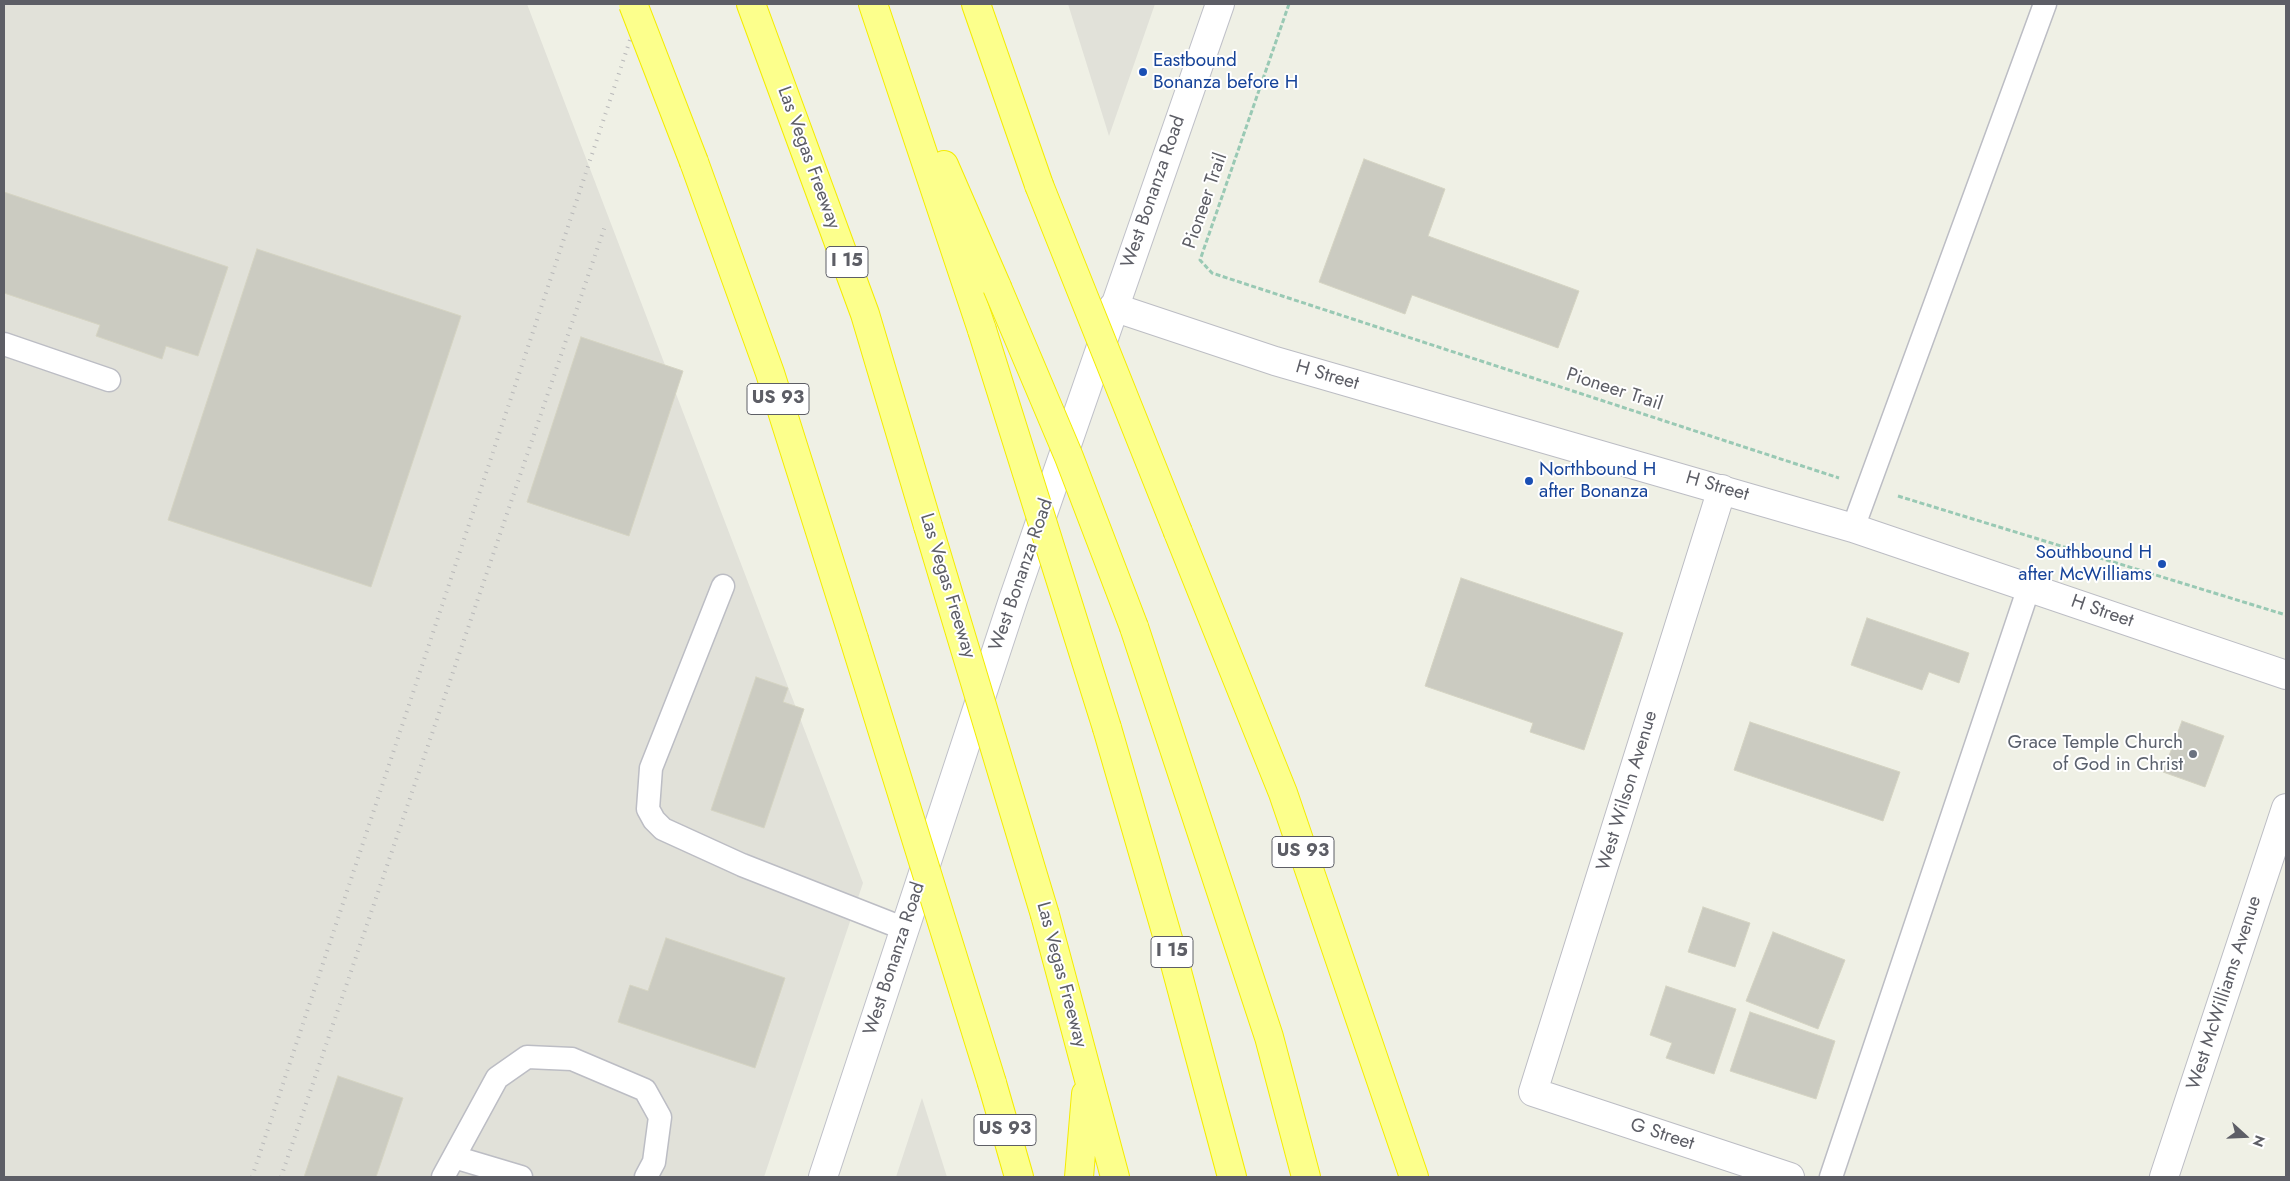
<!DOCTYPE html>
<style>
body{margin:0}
#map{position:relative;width:2290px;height:1181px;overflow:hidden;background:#eff0e5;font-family:Jost,sans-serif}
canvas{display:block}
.frame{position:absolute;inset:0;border:5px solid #5d5e66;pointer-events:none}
.north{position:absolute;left:2220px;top:1111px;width:50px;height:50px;-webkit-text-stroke:4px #fff;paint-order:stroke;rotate:110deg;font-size:14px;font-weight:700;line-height:20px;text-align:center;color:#5d5e66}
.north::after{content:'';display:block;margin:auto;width:18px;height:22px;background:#5d5e66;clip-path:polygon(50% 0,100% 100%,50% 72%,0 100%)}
</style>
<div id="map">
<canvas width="2290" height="1181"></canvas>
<div class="frame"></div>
<div class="north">N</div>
</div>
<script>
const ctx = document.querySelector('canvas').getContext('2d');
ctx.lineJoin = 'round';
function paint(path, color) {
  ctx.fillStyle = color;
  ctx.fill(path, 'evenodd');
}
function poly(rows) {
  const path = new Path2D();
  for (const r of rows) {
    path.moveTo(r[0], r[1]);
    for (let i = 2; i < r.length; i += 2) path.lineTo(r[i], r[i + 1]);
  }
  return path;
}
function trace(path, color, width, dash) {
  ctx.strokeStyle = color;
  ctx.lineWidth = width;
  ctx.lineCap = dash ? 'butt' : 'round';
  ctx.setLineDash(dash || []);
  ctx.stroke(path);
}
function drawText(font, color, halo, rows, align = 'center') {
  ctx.font = font + ' Jost,sans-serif';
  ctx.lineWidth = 4;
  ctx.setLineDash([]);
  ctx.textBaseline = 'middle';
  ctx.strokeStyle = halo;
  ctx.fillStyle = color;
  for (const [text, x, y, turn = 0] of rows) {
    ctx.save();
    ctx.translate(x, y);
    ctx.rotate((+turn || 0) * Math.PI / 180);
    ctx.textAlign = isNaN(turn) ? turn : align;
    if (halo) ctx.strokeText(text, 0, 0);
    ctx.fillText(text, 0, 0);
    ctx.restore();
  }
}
const industrial = poly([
 [4,4,527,4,863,883,764,1177,4,1177],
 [1068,4,1155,4,1109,136],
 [922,1098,947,1177,896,1177]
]);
const building = poly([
 [1364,159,1445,189,1428,236,1579,291,1558,348,1412,295,1405,314,1319,282,1364,159],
 [4,192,228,267,198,356,166,346,162,359,96,336,100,325,4,293,4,192],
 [257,249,461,316,371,587,168,520,257,249],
 [581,337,683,371,629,536,527,502,581,337],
 [1461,578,1623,633,1584,750,1530,732,1533,723,1425,686,1461,578],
 [1867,618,1969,653,1959,683,1929,672,1922,690,1851,665,1867,618],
 [756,677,788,688,783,702,804,709,764,828,711,810,756,677],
 [2182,721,2224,736,2205,787,2163,772,2182,721],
 [1750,722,1900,772,1883,821,1734,770,1750,722],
 [1703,907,1750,923,1735,967,1688,952,1703,907],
 [1773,932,1845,960,1818,1029,1746,1001,1773,932],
 [666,938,785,978,755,1068,618,1022,630,985,648,991,666,938],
 [1666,986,1736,1009,1714,1074,1666,1058,1672,1043,1650,1035,1666,986],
 [1750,1012,1835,1041,1816,1099,1730,1071,1750,1012],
 [338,1076,403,1098,376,1177,304,1177,338,1076]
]);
const path = poly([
 [1289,4,1200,260,1212,273,1839,478],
 [1898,496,2286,615]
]);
const service = poly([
 [4,344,109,380],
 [1853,528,2045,4],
 [723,586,651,768,648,809,654,820,663,829,742,865,905,929],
 [454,1157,521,1177],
 [443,1177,497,1078,527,1057,572,1059,645,1090,660,1117,654,1162,646,1177],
 [1831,1177,2029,587]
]);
const minor = poly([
 [1722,489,1533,1092,1790,1177],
 [2164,1177,2286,808]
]);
const tertiary = poly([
 [1113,307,1275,361,1853,528,2286,675]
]);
const secondary = poly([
 [823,1177,1013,600,1220,4]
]);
const motorway = poly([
 [751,4,865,314,928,526],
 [873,4,982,330],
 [976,4,1039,185],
 [694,162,770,373,854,639],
 [944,165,997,287],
 [1178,532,1283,793,1414,1177],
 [1134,627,1269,1037,1306,1177],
 [1107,728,1171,949,1232,1177],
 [1045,915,1115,1177],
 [992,1083,1019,1177],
 [1079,1177,1086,1094]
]);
const rail = poly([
 [252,1177,642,4],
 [281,1177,606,223]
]);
const motorwayBridge = poly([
 [633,4,694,162],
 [1039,185,1178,532],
 [997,287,1069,457,1134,627],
 [982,330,1107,728],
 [928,526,1045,915],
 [854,639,992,1083]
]);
const markers = [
 [1143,72,5,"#1a4fb4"],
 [1529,481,5,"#1a4fb4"],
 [2162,564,5,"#1a4fb4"],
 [2193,754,5,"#6b7280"]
];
const shields = [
 [847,262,42],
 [778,399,62],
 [1303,852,62],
 [1172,952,42],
 [1005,1130,62]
];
const shieldNames = [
 ["I 15",847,262],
 ["US 93",778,399],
 ["US 93",1303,852],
 ["I 15",1172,952],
 ["US 93",1005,1130]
];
const transitNames = [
 ["Eastbound",1153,61],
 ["Bonanza before H",1153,83],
 ["Northbound H",1539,470],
 ["after Bonanza",1539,492],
 ["Southbound H",2152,553,"right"],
 ["after McWilliams",2152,575,"right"]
];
const streetNames = [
 ["Las Vegas Freeway",808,158,70],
 ["West Bonanza Road",1154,192,-71],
 ["Pioneer Trail",1206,201,-71],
 ["H Street",1327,376,16],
 ["Pioneer Trail",1614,390,18],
 ["H Street",1717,487,16],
 ["West Bonanza Road",1022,575,-71],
 ["Las Vegas Freeway",947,586,73],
 ["H Street",2102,612,19],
 ["West Wilson Avenue",1628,791,-73],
 ["West Bonanza Road",895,959,-72],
 ["Las Vegas Freeway",1061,975,75],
 ["West McWilliams Avenue",2225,993,-72],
 ["G Street",1662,1135,18]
];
const worshipNames = [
 ["Grace Temple Church",2183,743],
 ["of God in Christ",2183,765]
];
paint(industrial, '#e1e1d9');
paint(building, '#cbcbc1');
trace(building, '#d5d4c3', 1);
trace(service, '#bcbdc4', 25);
trace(minor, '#bcbdc4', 30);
trace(tertiary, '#bcbdc4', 30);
trace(secondary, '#bfc0c8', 30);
trace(motorway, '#f4ec00', 30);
trace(path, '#99c9b4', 3, [5, 2.5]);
trace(service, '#fff', 22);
trace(minor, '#fff', 28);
trace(tertiary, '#fff', 28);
trace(secondary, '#fff', 28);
trace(motorway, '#fcff8c', 28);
trace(rail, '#b8b8b9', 4, [1, 6]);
trace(motorwayBridge, '#f4ec00', 30, []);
trace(motorwayBridge, '#fcff8c', 28);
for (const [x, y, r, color] of markers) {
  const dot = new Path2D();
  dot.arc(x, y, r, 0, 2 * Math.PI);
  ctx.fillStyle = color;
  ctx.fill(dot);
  trace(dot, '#fff', 2);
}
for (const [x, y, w] of shields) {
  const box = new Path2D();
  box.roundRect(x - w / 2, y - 15.5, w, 31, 4);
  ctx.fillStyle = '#fff';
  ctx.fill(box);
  trace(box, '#5d5e66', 1);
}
drawText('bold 18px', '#5d5e66', null, shieldNames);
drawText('19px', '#164399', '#fff', transitNames, 'left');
drawText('19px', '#5d5e66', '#fff', streetNames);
drawText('19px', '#5b616d', '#fff', worshipNames, 'right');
</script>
